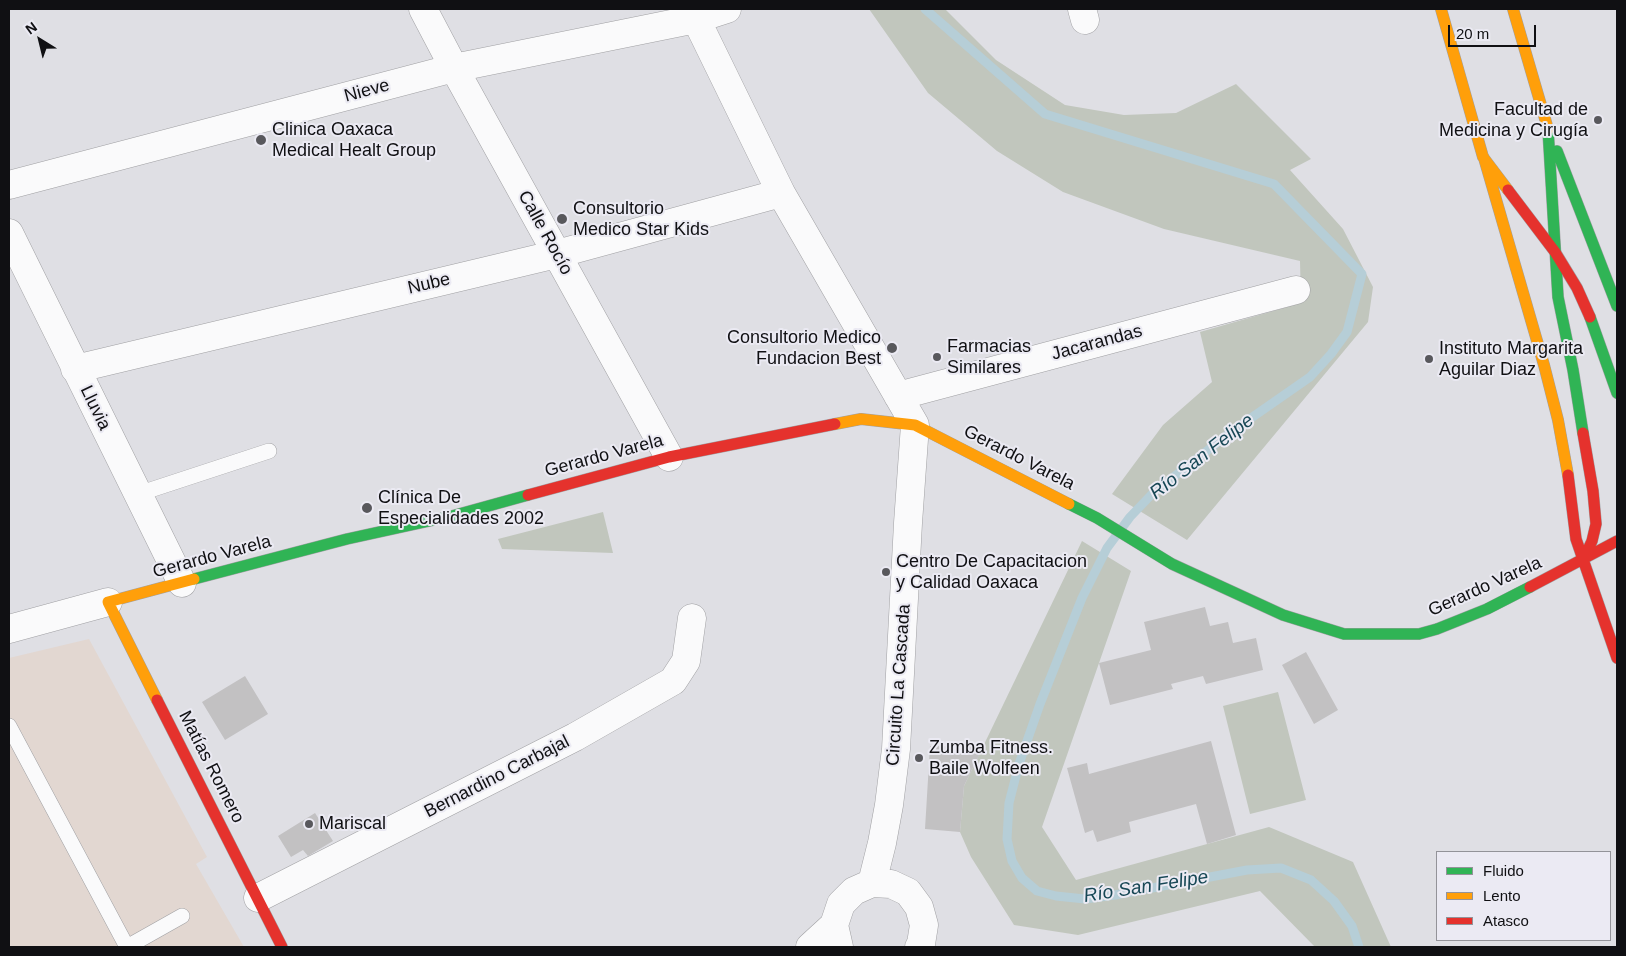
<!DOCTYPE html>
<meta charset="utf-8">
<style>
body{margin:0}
#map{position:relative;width:1626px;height:956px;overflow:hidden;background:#dfdfe4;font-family:Arial,sans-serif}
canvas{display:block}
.frame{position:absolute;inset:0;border:10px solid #101013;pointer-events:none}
.legend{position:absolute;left:1436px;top:851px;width:175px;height:90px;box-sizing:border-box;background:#ebeaf3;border:1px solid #939399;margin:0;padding:6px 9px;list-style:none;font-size:15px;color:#101013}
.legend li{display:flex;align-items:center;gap:10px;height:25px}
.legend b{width:25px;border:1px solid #939399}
.north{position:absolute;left:15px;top:15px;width:50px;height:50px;-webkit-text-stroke:4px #ebeaf3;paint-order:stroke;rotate:324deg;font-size:14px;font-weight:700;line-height:20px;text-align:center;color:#101013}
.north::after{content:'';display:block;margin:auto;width:18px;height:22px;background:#101013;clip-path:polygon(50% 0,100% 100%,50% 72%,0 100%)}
.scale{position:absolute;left:1448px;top:25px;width:88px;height:22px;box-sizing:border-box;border:2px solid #101013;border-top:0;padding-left:6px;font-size:15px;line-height:18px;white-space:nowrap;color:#101013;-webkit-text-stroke:4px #ebeaf3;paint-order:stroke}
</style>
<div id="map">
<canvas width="1626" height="956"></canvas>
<div class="frame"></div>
<ul class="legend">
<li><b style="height:6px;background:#30b455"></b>Fluido</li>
<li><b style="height:6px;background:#ff9f0a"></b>Lento</li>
<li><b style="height:6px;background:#e5322d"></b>Atasco</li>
</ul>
<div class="north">N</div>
<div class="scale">20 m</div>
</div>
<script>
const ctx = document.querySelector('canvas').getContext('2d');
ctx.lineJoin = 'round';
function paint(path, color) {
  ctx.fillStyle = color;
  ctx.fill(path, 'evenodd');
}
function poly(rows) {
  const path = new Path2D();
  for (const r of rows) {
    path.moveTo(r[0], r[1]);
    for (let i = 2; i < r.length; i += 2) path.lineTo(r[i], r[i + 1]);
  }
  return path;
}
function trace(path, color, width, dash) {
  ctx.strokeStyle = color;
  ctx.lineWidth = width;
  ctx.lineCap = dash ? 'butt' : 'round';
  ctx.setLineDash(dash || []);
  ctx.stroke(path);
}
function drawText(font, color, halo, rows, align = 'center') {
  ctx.font = font + ' Arial,sans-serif';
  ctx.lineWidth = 4;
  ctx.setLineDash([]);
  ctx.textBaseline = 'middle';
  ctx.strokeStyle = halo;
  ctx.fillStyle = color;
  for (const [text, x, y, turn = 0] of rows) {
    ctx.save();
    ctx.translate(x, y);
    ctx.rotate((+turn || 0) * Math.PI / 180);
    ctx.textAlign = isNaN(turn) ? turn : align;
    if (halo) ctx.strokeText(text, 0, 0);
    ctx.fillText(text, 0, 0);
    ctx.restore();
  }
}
const medical = poly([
 [89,639,207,857,196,864,244,947,9,947,9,658]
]);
const green = poly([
 [869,9,945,9,996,60,1065,105,1124,115,1176,113,1236,84,1311,159,1290,170,1343,229,1373,287,1368,322,1187,540,1112,494,1163,425,1212,382,1200,332,1301,303,1300,261,1164,229,1063,192,997,151,928,93],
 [603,512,613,553,502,549,498,539],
 [1082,541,1131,571,1042,827,1076,880,1269,827,1353,862,1391,947,1315,947,1260,891,1078,935,1014,925,971,857,960,832,964,786],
 [1278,692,1306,800,1250,814,1223,706]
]);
const stream = poly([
 [925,9,1045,114,1274,184,1362,274,1347,332,1331,354,1310,377,1231,432,1153,493,1130,517,1107,548,1082,598,1040,704,1019,764,1009,803,1007,839,1012,861,1022,878,1037,891,1056,896,1085,899,1115,895,1247,870,1281,868,1311,880,1334,901,1352,926,1359,947]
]);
const building = poly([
 [1205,607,1210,626,1228,622,1233,643,1256,638,1263,670,1206,684,1203,676,1171,684,1173,689,1110,705,1099,663,1151,650,1144,622],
 [1306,652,1338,710,1314,724,1282,665],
 [245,676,268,714,225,740,202,702],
 [1211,741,1236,835,1207,844,1196,804,1129,822,1131,832,1097,842,1093,830,1085,833,1067,768,1087,763,1089,774],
 [930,746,983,747,964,786,960,832,925,829],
 [315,813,333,841,308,856,303,850,291,857,278,836]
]);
const lane = poly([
 [138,494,269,451],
 [9,726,127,947,182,916]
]);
const street = poly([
 [423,9,454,68,669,457],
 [1082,9,1085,20],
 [696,19,781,193,915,425,908,523,896,749,889,805,882,843,872,883],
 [9,185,454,68,696,19,727,9],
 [9,233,182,583],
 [75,369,557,254,781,193],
 [898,396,1296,290],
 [9,629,108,602],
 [258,898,575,737,673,681,686,661,692,618],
 [810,947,834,925],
 [839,947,834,925,841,904,854,891,872,883,891,884,908,892,919,907,924,925,921,944,919,947]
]);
const fast = poly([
 [1548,129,1558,297,1573,370,1583,433],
 [1557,151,1617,306],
 [1590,317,1617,393],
 [1069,504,1097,518,1172,564,1283,615,1344,634,1419,634,1437,629,1487,609,1530,587],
 [194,579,347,539,452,516,528,495]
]);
const slow = poly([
 [1441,9,1483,157,1508,190],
 [1513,9,1548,129],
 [1484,158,1544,365,1558,420,1568,475],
 [835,424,861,419,915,425,1069,504],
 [157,700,108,602,194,579]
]);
const jam = poly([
 [1508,190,1555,252,1577,288,1590,317],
 [1568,475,1576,539,1617,658],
 [528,495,669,457,835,424],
 [1583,560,1592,541,1596,524,1593,491,1583,433],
 [1530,587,1617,541],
 [157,700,282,947]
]);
const markers = [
 [1598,120,5,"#58585c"],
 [261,140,6,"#58585c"],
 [562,219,6,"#58585c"],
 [892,348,6,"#58585c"],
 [937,357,5,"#58585c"],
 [1429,359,5,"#58585c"],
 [367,508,6,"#58585c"],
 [886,572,5,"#58585c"],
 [919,758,5,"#58585c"],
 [309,824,5,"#58585c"]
];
const streetNames = [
 ["Nieve",367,91,-15],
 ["Calle Rocío",545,233,61],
 ["Nube",429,284,-13],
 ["Jacarandas",1097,343,-15],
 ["Lluvia",95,408,64],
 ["Gerardo Varela",604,456,-15],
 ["Gerardo Varela",1019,458,27],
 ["Gerardo Varela",212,557,-15],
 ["Gerardo Varela",1485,587,-24],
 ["Circuito La Cascada",899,685,-86],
 ["Matías Romero",211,767,63],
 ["Bernardino Carbajal",497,777,-27]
];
const poiNames = [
 ["Facultad de",1588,110,"right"],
 ["Medicina y Cirugía",1588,131,"right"],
 ["Clinica Oaxaca",272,130],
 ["Medical Healt Group",272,151],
 ["Consultorio",573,209],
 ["Medico Star Kids",573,230],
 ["Consultorio Medico",881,338,"right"],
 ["Fundacion Best",881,359,"right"],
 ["Farmacias",947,347],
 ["Similares",947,368],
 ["Instituto Margarita",1439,349],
 ["Aguilar Diaz",1439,370],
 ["Clínica De",378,498],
 ["Especialidades 2002",378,519],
 ["Centro De Capacitacion",896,562],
 ["y Calidad Oaxaca",896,583],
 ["Zumba Fitness.",929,748],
 ["Baile Wolfeen",929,769],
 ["Mariscal",319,824]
];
const waterNames = [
 ["Río San Felipe",1202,457,-38],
 ["Río San Felipe",1146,887,-9]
];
paint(medical, '#e2d7d1');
paint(green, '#c1c6bd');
trace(stream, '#b6ced7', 9);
paint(building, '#c2c1c2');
trace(lane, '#a0a0a3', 16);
trace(street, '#a0a0a3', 29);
trace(fast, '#a0a0a3', 12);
trace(slow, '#a0a0a3', 12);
trace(jam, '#a0a0a3', 12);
trace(lane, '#fafafb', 15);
trace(street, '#fafafb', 28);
trace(fast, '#30b455', 11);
trace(slow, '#ff9f0a', 11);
trace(jam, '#e5322d', 11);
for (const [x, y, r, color] of markers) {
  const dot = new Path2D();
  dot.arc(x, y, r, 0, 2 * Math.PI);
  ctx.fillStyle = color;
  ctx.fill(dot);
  trace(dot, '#ebeaf3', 2);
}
drawText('18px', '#101013', '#ebeaf3', streetNames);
drawText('18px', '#101013', '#ebeaf3', poiNames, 'left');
drawText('italic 19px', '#174755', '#ebeaf3', waterNames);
</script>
